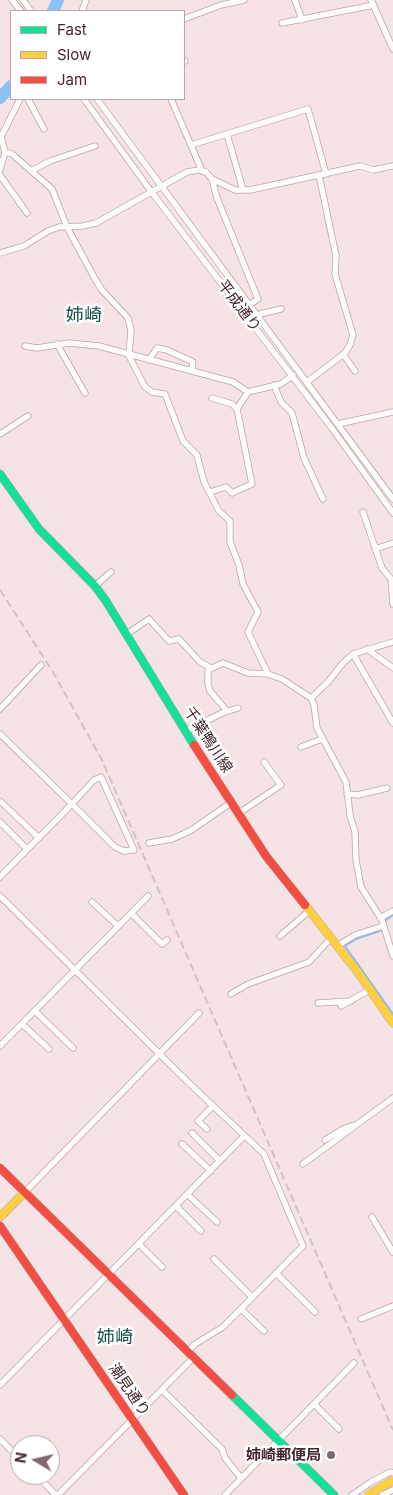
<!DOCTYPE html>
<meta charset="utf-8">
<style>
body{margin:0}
#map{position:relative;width:393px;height:1495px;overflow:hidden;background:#f5e3e6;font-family:Inter,sans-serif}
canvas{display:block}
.legend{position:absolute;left:10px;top:10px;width:175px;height:90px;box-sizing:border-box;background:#fff;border:1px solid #b4a8ab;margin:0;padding:6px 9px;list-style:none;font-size:15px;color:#44262d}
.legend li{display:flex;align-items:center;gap:10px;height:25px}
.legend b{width:25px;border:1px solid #b4a8ab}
.north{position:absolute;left:10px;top:1435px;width:50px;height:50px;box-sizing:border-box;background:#fff;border:1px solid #b4a8ab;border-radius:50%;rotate:279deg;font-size:14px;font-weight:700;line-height:20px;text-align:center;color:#44262d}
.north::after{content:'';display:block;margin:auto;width:18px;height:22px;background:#82686e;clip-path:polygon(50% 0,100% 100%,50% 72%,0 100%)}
</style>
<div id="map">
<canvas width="393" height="1495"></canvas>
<ul class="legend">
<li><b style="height:6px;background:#16e098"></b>Fast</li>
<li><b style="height:6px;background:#ffcf43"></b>Slow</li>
<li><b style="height:6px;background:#f24e42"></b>Jam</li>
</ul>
<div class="north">N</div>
</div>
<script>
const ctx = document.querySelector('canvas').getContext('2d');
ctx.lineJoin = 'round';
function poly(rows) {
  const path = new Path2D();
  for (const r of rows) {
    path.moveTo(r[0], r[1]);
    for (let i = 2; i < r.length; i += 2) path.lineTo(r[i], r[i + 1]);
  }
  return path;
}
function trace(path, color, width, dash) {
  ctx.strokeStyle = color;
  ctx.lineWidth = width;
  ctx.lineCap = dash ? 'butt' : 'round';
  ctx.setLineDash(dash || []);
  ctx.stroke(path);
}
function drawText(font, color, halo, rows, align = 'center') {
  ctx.font = font + ' Inter,"Noto Sans JP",sans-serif';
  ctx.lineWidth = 5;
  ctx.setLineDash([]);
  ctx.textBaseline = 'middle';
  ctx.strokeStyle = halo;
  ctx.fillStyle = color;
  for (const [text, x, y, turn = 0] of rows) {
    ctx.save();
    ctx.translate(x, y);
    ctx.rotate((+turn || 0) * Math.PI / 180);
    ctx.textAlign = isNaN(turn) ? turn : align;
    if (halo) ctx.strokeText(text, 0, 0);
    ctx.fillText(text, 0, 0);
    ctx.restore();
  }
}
const stream = poly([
 [385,921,393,915],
 [382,928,380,931,356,939,345,946,393,1014]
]);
const river = poly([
 [53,11,58,0],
 [0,98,11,86]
]);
const street = poly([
 [12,0,21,11],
 [23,0,31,11],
 [295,0,302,20],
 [371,0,393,49],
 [82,11,86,0],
 [184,19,221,5,244,0],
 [282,23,374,5],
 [184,61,185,61],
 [28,99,44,129],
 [84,99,150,190,331,427,393,513],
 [97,99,393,499],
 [171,99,202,171],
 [227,134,243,190],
 [191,145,308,109,326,174],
 [5,152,12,154,52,189,67,227,94,277,101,289,128,318,131,330,129,356,145,387,152,392,165,394,183,441,197,455,204,482,219,511,230,521,230,542,239,565,243,584,258,612,248,632,268,674],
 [0,170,5,152,1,137,20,99],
 [31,171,50,161,95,146],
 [0,175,27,213],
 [212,179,217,198,258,299,246,307],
 [0,253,24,246,48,231,59,227,83,226,96,223,187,172,199,170,206,172,212,179,235,190,250,190,360,166,373,170,393,166],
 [256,315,281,309],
 [57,344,85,393],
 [25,346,37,348,69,343,99,346,233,382,248,392,281,384,293,375],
 [343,354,355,371],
 [149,360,157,348,167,350,193,362,192,370],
 [307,382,345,353,350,345,353,335,335,274,336,256,319,175],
 [274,385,281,402,292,413,304,458,323,499],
 [212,398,232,404,237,409],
 [338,424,393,412],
 [0,434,28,416],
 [210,492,226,487,232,493,252,484,237,409,248,392],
 [363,512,382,568,391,579,393,604],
 [375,549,393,543],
 [95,586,111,572],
 [127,634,149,619,169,641,179,639,200,662,211,668],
 [367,649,393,668],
 [353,654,393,723],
 [311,698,328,682,343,663,353,654,393,642],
 [0,709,41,665],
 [227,711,210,691,208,684,208,670,223,663,248,673,268,674,282,679,311,698,314,705,317,728,346,782,350,815,355,832,356,860,361,887,382,920,393,956],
 [186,731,222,713,238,708],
 [0,734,72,804,115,847,124,851,134,850,101,777,94,780,72,804,0,877],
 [301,747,322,739],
 [347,794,358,795,387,788],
 [1,802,39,838],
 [239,813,281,785,264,762],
 [0,822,27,849],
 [149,843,172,839,190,831,232,802],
 [0,896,191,1085,264,1154,300,1239,303,1246,223,1327,195,1344,187,1352],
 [92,902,118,926],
 [131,913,162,944,167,940],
 [380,918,393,911],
 [280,936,308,912],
 [337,946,355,935,383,926],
 [231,994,248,984,309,962,331,938],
 [318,1003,351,1001],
 [341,1006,371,989],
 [35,1011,73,1048],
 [22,1024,49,1049],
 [0,1046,148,896],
 [207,1129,198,1121,213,1106],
 [192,1133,220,1161],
 [325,1140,343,1129,354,1125],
 [182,1144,211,1171],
 [303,1164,393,1098],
 [25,1192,199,1013],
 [187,1194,217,1222],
 [176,1206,201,1231],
 [372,1217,393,1252],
 [139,1244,162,1267],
 [214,1259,252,1297],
 [276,1273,315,1312],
 [241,1309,264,1331],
 [361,1319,393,1306],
 [0,1385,244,1136],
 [162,1390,222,1449,225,1458,241,1478],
 [314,1404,339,1429],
 [0,1439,20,1459],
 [36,1475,56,1495],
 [58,1495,193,1358],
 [225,1495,354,1363],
 [352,1495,371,1482,390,1472,393,1473],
 [382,1495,393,1490]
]);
const fast = poly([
 [0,474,39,529,95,586,106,601,194,745],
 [232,1395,334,1495]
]);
const slow = poly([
 [305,905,357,971,393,1023],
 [0,1217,25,1192],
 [368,1495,393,1480]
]);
const jam = poly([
 [194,745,266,856,305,905],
 [0,1168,232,1395],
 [0,1226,184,1495]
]);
const rail = poly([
 [0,590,53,672,102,760,393,1430]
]);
const markers = [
 [331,1455,5,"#82686e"]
];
const streetNames = [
 ["平成通り",239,306,53],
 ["千葉鴨川線",208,740,57],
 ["潮見通り",129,1390,56]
];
const poiNames = [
 ["姉崎郵便局",321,1455]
];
const quarterNames = [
 ["姉崎",84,316],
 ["姉崎",115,1338]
];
trace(stream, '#8bc1f5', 2);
trace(river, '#8bc1f5', 12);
trace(street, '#bba5aa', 7);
trace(fast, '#bba5aa', 9);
trace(slow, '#bba5aa', 9);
trace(jam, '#bba5aa', 9);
trace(street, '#fefbfb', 5.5);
trace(fast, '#16e098', 8);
trace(slow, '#ffcf43', 8);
trace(jam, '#f24e42', 8);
trace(rail, '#ccc5c7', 2, [8, 4]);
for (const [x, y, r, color] of markers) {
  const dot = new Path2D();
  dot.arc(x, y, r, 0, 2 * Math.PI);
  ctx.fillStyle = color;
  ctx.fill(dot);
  trace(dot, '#fff', 2);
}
drawText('15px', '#44262d', '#fff', streetNames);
drawText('bold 15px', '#44262d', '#fff', poiNames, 'right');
drawText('18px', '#144f4a', '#fff', quarterNames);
</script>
